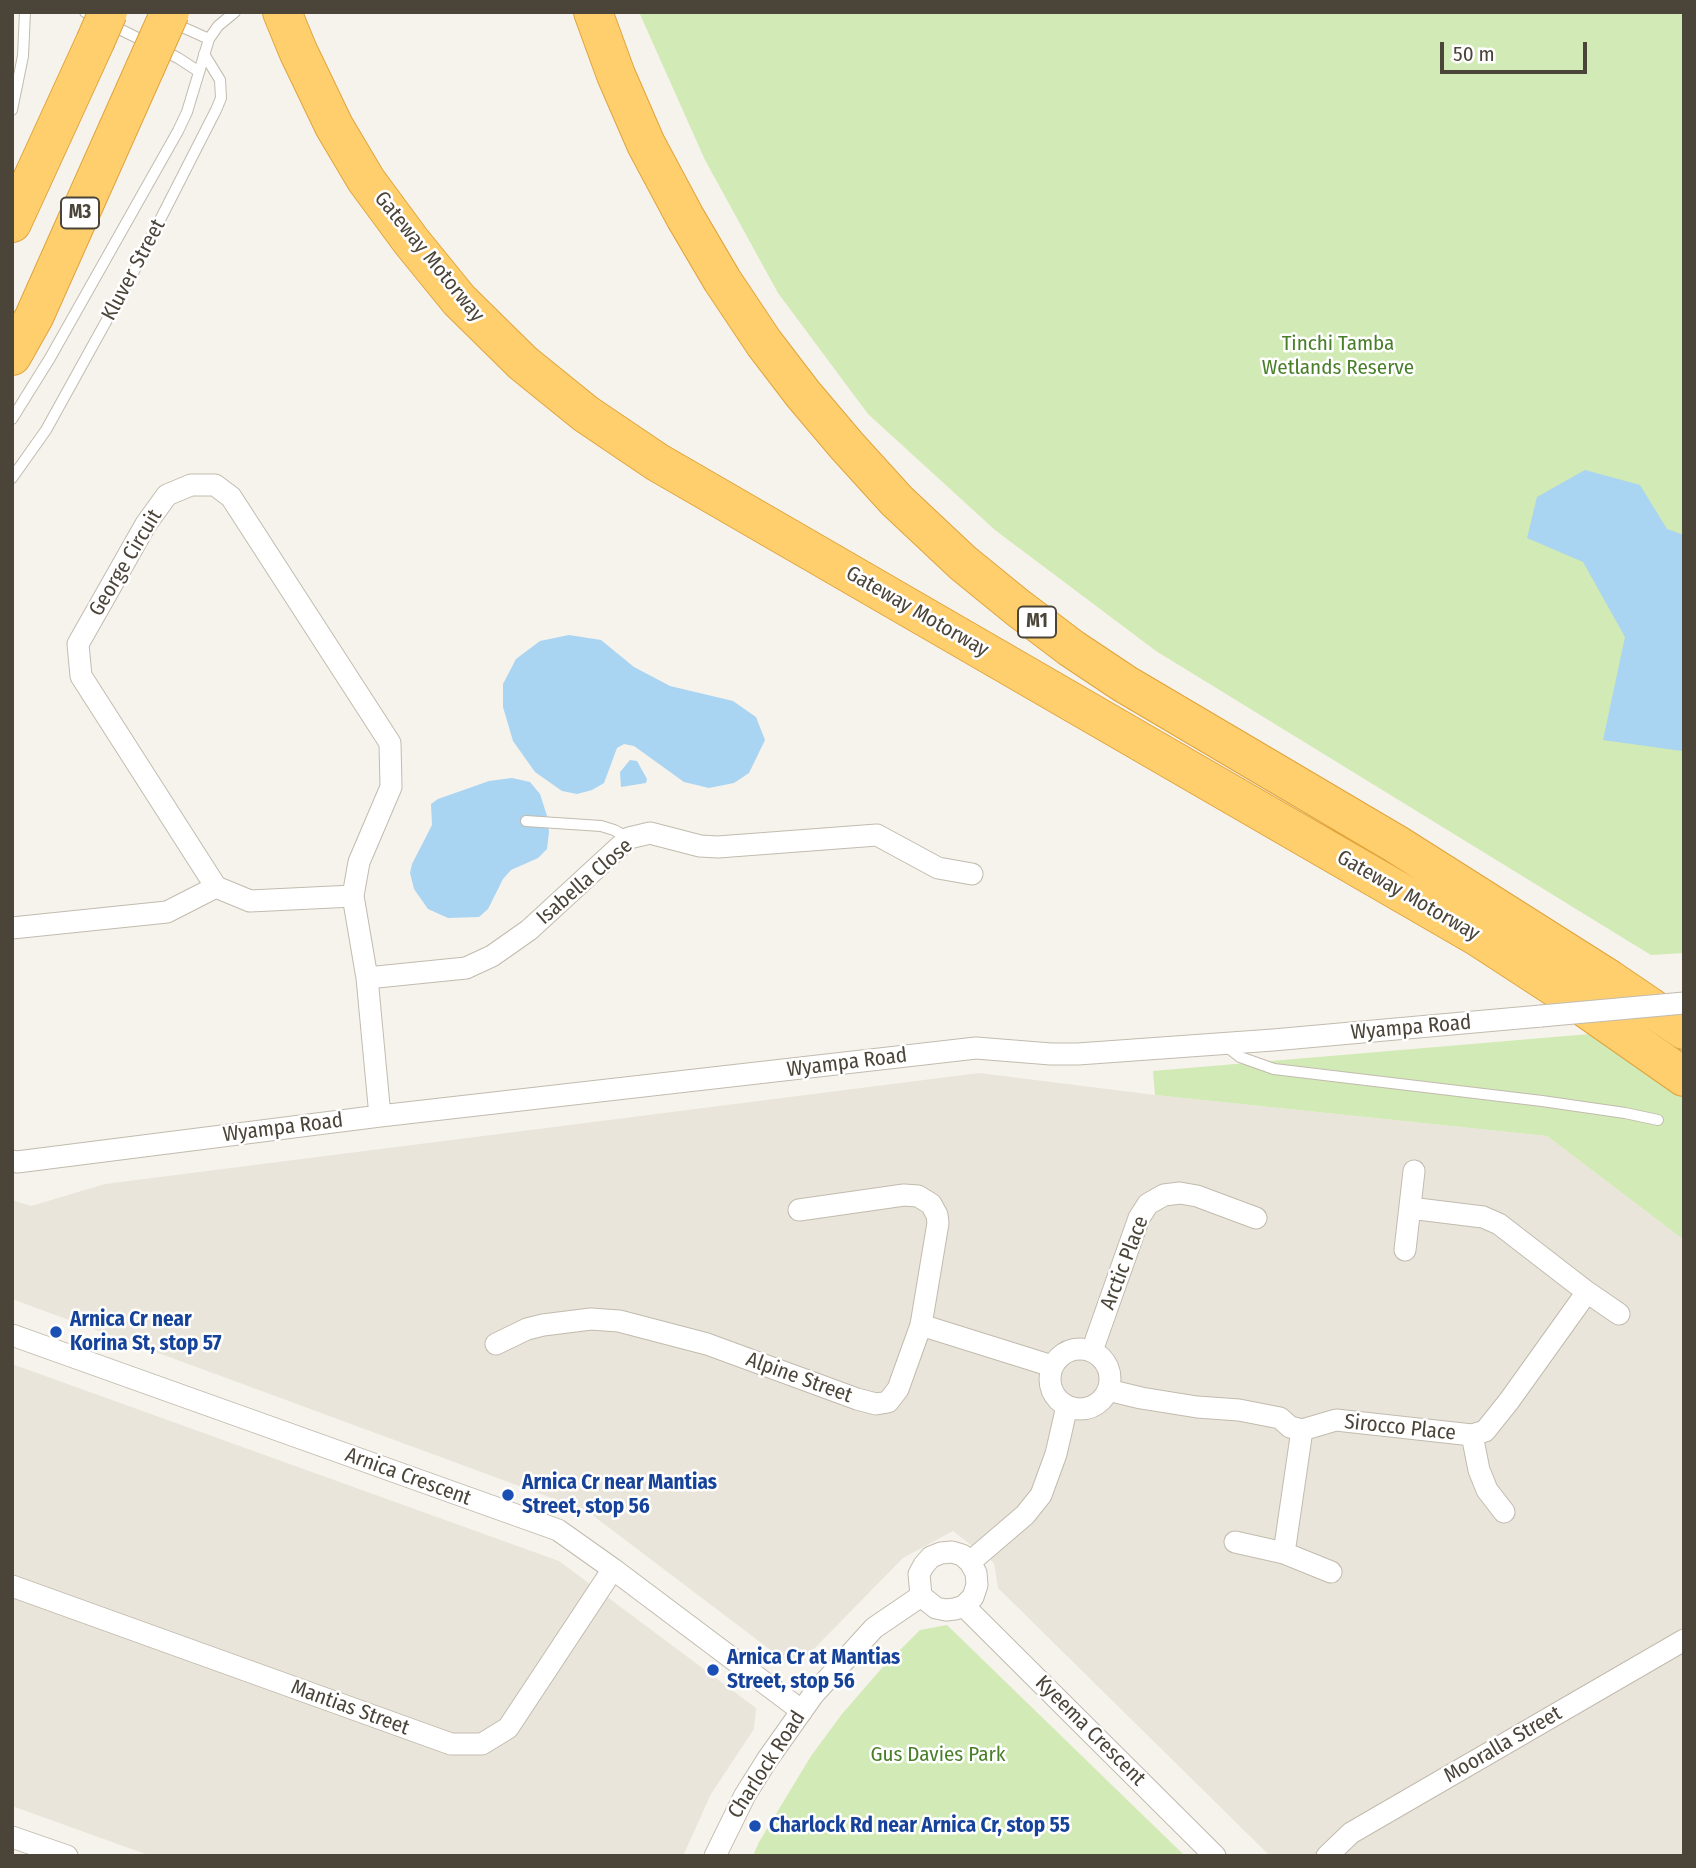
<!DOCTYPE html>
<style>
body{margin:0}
#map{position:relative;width:1696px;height:1868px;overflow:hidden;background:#f6f3ec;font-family:"Fira Sans Condensed",sans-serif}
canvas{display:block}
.frame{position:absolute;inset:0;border:14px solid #4b4439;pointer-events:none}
.scale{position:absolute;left:1440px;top:42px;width:147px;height:32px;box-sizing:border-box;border:4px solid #4b4439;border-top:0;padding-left:9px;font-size:21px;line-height:24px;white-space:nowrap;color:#4b4439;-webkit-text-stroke:5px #fff;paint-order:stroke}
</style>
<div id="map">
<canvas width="1696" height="1868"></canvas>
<div class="frame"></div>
<div class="scale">50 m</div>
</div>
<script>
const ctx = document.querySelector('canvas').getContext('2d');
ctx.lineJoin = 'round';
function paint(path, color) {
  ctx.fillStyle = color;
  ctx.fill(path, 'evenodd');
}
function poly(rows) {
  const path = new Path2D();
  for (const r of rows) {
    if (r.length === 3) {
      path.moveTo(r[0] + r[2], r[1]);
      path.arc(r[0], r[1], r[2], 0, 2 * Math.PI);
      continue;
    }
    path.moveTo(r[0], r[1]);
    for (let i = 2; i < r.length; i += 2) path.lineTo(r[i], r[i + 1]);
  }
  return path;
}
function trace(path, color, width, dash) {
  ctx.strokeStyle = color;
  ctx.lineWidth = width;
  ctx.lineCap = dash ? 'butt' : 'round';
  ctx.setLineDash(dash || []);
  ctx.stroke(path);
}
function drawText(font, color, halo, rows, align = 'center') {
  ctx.font = font + ' "Fira Sans Condensed",sans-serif';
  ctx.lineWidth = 5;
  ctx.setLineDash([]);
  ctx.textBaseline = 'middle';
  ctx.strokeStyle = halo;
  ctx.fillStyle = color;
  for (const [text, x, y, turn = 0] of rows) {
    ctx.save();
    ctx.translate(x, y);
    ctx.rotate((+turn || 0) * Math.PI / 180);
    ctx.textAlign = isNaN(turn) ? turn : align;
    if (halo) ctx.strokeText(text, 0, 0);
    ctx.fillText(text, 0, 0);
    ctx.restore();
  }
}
const residential = poly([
 [979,1073,1155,1095,1547,1136,1684,1240,1684,1856,1270,1856,998,1588,994,1563,953,1531,903,1558,808,1655,789,1664,587,1511,12,1299,12,1200,31,1206,105,1184],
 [12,1364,559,1561,756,1708,754,1729,711,1794,683,1856,151,1856,12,1806]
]);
const green = poly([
 [639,12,1684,12,1684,953,1651,955,1633,944,1156,651,995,530,868,414,778,293,705,160],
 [1684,1026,1684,1240,1547,1136,1155,1095,1153,1071],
 [947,1625,1185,1856,753,1856,759,1842,811,1756,842,1714,882,1668,920,1630]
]);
const water = poly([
 [1585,470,1640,485,1667,529,1684,535,1684,747,1682,751,1603,740,1625,637,1583,562,1527,538,1537,497],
 [569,635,601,640,634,667,670,686,733,701,756,717,765,740,749,773,734,783,709,788,684,782,634,746,624,744,617,748,604,783,592,790,577,794,562,791,535,772,513,741,503,707,503,684,516,659,540,641],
 [630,760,637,761,647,779,646,783,621,787,620,772],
 [512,778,530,782,540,794,547,816,549,832,547,849,538,858,511,870,503,879,488,909,479,917,448,918,428,909,414,889,410,873,412,864,432,825,431,804,438,799,489,781]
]);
const service = poly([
 [85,12,178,58,198,71],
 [171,22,209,39],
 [12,110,23,56,25,12],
 [12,419,50,358,178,131,187,112,209,39,218,26,235,12],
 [12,478,46,430,134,271,216,110,221,98,220,80,204,54],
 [526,821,601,826,614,830,629,838],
 [1226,1046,1240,1057,1274,1069,1542,1101,1625,1113,1658,1120]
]);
const minor = poly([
 [353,896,359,862,391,787,390,743,231,497,215,485,191,485,167,495,146,524,78,644,81,676,216,887,250,901,353,896,367,978,380,1116],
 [12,928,167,912,216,887],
 [367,978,466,968,492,956,529,930,629,838,650,833,700,846,718,847,877,835,938,868,972,874],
 [12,1161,17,1162,380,1116,976,1048,1051,1054,1078,1054,1273,1040,1541,1016],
 [799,1210,904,1195,918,1196,931,1204,937,1215,938,1223,921,1325],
 [1405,1250,1414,1171],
 [1587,1292,1619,1314],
 [12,1335,558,1530,613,1569,802,1711],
 [496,1344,527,1329,543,1325,591,1319,619,1321,707,1344,857,1399,876,1404,888,1402,898,1389,921,1325,1052,1366],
 [1080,1379,30],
 [1092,1351,1139,1218,1148,1204,1164,1195,1180,1193,1197,1196,1256,1218],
 [1108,1390,1141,1398,1197,1407,1239,1410,1280,1418,1290,1427,1302,1430,1336,1420,1472,1435,1485,1431,1509,1401,1587,1292,1499,1224,1483,1217,1410,1208],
 [1302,1430,1284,1553,1331,1572],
 [1472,1435,1479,1470,1487,1490,1504,1512],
 [1235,1542,1284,1553],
 [952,1552,962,1555,970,1562,976,1573,977,1585,973,1597,964,1606,955,1609,946,1610,936,1608,921,1596,919,1574,924,1565,931,1557,941,1553,952,1552],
 [970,1562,1025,1515,1041,1495,1056,1454,1067,1406],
 [12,1586,451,1744,482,1744,508,1728,613,1569],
 [964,1606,1215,1856],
 [12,1837,67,1856],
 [715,1856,745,1795,767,1760,813,1695,874,1628,921,1596],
 [1327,1856,1351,1833,1684,1640]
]);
const motorway = poly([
 [282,12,298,51,334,126,366,180,411,241,459,300,523,363,586,414,657,462,1478,937,1564,993,1684,1077],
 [593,12,616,75,646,144,685,217,722,280,764,343,803,394,847,446,897,501,963,563,1017,607,1071,648,1125,684,1396,844,1609,979,1684,1030],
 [12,223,95,42],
 [12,356,34,317,145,68]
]);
const minorBridge = poly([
 [1541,1016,1684,1003]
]);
const motorwayBridge = poly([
 [95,42,108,12],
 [145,68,170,12]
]);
const markers = [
 [56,1332,7,"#1a4fb4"],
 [508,1495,7,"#1a4fb4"],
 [713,1670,7,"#1a4fb4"],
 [755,1826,7,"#1a4fb4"]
];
const shields = [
 [80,213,38],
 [1037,622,38]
];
const shieldNames = [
 ["M3",80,213],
 ["M1",1037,622]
];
const streetNames = [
 ["Gateway Motorway",429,257,51],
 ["Kluver Street",134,270,-62],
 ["George Circuit",126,563,-59],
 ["Gateway Motorway",917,612,30],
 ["Isabella Close",585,882,-41],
 ["Gateway Motorway",1408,896,30],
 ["Wyampa Road",1411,1028,-5],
 ["Wyampa Road",847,1063,-7],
 ["Wyampa Road",283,1128,-7],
 ["Arctic Place",1125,1263,-69],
 ["Alpine Street",799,1378,20],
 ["Sirocco Place",1400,1428,6],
 ["Arnica Crescent",408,1477,20],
 ["Mantias Street",350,1708,20],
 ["Kyeema Crescent",1090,1731,45],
 ["Mooralla Street",1503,1745,-30],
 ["Charlock Road",767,1765,-57]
];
const parkNames = [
 ["Tinchi Tamba",1338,344],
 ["Wetlands Reserve",1338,368],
 ["Gus Davies Park",938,1755]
];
const transitNames = [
 ["Arnica Cr near",70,1320],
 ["Korina St, stop 57",70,1344],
 ["Arnica Cr near Mantias",522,1483],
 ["Street, stop 56",522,1507],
 ["Arnica Cr at Mantias",727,1658],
 ["Street, stop 56",727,1682],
 ["Charlock Rd near Arnica Cr, stop 55",769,1826]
];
paint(residential, '#eae5da');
paint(green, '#d2eab5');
paint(water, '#a9d4f2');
trace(service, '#c2bbae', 12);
trace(minor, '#c2bbae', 23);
trace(motorway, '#e0a43c', 40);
trace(service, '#fff', 10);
trace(minor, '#fff', 21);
trace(motorway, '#ffcf6e', 38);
trace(minorBridge, '#c2bbae', 23, []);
trace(motorwayBridge, '#e0a43c', 40, []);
trace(minorBridge, '#fff', 21);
trace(motorwayBridge, '#ffcf6e', 38);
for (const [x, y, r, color] of markers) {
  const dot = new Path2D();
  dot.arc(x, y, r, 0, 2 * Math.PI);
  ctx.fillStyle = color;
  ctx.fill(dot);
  trace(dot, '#fff', 2.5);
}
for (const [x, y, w] of shields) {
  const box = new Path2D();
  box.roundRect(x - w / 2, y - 15.5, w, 31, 5);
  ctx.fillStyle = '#fff';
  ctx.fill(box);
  trace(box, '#4b4439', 2);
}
drawText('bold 19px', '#4b4439', null, shieldNames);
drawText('21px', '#4b4439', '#fff', streetNames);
drawText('21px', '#4a7f2a', '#fff', parkNames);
drawText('bold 21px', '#164399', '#fff', transitNames, 'left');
</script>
